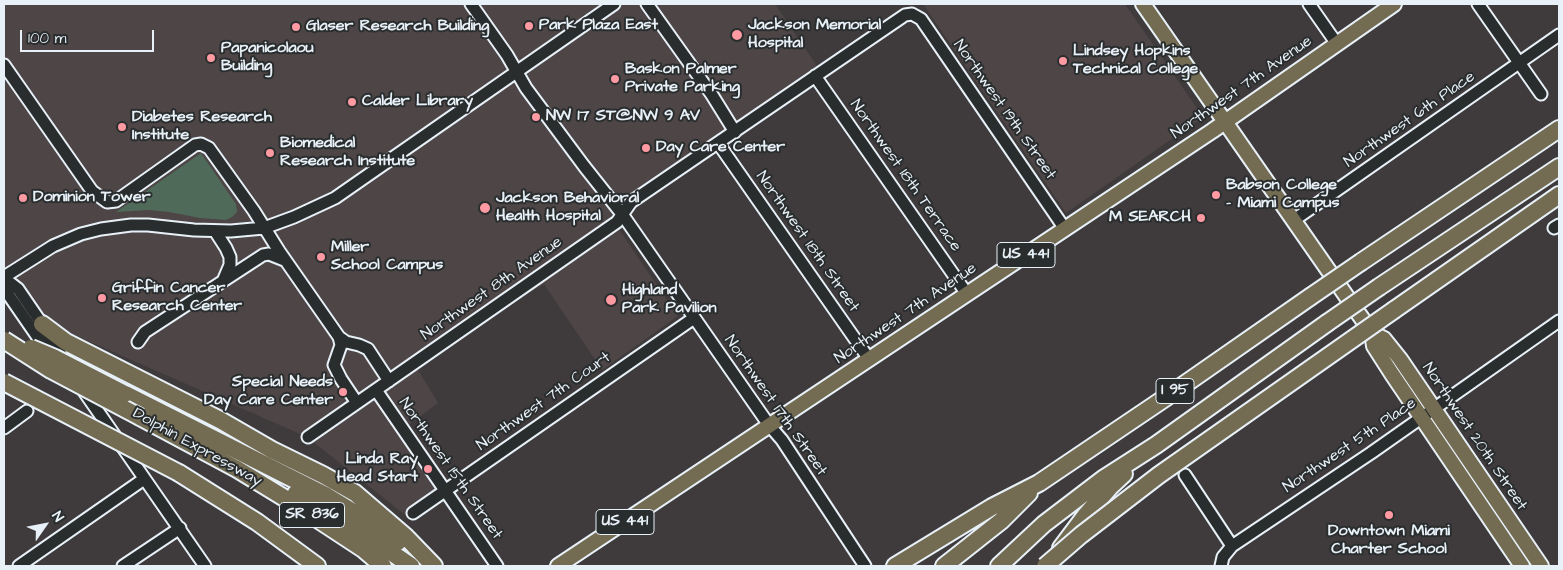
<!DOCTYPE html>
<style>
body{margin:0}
#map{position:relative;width:1563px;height:570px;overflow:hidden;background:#3f3b3c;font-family:"Architects Daughter",sans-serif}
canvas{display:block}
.frame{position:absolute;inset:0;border:5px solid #e8f1f8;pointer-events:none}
.north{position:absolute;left:20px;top:500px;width:50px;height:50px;-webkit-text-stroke:4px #2a2d2e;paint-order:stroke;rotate:57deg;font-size:14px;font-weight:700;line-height:20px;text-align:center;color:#e8f1f8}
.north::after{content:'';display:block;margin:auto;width:18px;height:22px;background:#e8f1f8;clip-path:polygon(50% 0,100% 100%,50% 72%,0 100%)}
.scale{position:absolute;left:20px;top:30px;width:134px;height:22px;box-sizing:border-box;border:2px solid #e8f1f8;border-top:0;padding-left:6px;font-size:15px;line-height:18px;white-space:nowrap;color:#e8f1f8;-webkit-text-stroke:4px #2a2d2e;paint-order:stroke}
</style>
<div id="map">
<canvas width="1563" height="570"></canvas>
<div class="frame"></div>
<div class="north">N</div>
<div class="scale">100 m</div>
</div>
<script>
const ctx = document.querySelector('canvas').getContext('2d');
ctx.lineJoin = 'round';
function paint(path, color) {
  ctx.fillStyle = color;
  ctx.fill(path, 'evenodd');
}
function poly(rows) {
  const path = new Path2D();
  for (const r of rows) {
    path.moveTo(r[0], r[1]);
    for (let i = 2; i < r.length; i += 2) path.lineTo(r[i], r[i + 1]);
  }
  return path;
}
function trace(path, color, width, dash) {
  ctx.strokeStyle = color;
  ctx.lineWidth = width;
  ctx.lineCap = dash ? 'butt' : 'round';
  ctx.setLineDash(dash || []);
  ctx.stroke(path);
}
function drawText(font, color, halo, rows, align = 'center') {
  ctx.font = font + ' "Architects Daughter",sans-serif';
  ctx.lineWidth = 4;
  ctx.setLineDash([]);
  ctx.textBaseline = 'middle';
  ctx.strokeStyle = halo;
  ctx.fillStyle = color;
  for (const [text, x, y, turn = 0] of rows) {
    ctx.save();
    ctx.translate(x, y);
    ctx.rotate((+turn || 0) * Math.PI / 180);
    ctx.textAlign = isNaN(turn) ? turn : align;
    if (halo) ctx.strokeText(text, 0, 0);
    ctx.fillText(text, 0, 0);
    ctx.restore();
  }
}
const built = poly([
 [4,4,775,4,817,66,620,203,620,231,678,316,602,370,544,284,414,363,438,403,403,429,446,490,409,518,307,437,4,304],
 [923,4,1125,4,1203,117,1066,213]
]);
const green = poly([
 [201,153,236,204,237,212,232,217,226,220,200,218,169,212,149,210,116,212]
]);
const minor = poly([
 [471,4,507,55,526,88,584,166,622,214,769,425,782,440,865,566],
 [647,4,712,95,735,132],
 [1309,4,1337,44],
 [1478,4,1541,94],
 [4,65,92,191,107,202,116,201,195,145,201,144,209,148,254,211,279,251,339,337,346,342,359,345,368,349,389,381],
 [815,76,967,294],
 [718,143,869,359],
 [1294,220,1559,35],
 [1554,228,1559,225],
 [215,231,226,248,230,257,230,265,224,279],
 [4,277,53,246,81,234,101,229,131,225,148,225,194,230,231,231,264,228,294,217,335,198,614,4],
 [4,278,18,289,57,346,65,363],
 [4,280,8,294,48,352,51,354],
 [339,337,341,345,334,365,341,379,357,403],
 [138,342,145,332,263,255,269,254,284,260],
 [81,387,205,566],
 [376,390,497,566],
 [4,428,27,411],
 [308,437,617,222,631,202,905,15,912,14,921,19,1065,229],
 [1185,475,1232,546],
 [413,513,694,318],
 [19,566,144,479],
 [123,566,180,528],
 [1221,566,1223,557,1232,546,1371,453,1559,321]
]);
const major = poly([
 [1143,4,1372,333,1374,346,1392,374,1522,566],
 [1372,333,1384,339,1400,359,1541,566],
 [558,566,1212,131,1394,4]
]);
const highway = poly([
 [1361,262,1559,129],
 [1379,287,1559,167],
 [1394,310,1559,195],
 [42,324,66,342,220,420,272,450,323,475,355,493,405,536,434,566],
 [125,394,327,496,355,513,398,542],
 [140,417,237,469,296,505,363,549,383,566],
 [179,473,257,522,317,566],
 [296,493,347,522,411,566],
 [1061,548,1085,516,1110,487,1124,474],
 [895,566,992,507,1039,483,1165,398,1310,297],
 [944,566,1001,521,1029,493],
 [999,566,1044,524,1103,479,1156,445,1327,323]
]);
const highwayBridge = poly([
 [1310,297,1361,262],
 [1327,323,1379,287],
 [4,340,51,370,140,417],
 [31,348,55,358,125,394],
 [4,382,179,473],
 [1045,566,1081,535,1159,475,1394,310]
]);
const markers = [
 [529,26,5,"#ff9aa2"],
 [296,27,5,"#ff9aa2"],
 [737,35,6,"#ff9aa2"],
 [211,58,5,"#ff9aa2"],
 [1063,61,5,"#ff9aa2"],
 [615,79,5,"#ff9aa2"],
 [352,102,5,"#ff9aa2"],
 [536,117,5,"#ff9aa2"],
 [122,127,5,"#ff9aa2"],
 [646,148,5,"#ff9aa2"],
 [270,153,5,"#ff9aa2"],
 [1216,195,5,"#ff9aa2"],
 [23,198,5,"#ff9aa2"],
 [485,208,6,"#ff9aa2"],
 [1201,218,5,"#ff9aa2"],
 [321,257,5,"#ff9aa2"],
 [102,298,5,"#ff9aa2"],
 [611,300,6,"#ff9aa2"],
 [343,392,5,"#ff9aa2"],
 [428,469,5,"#ff9aa2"],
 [1389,515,5,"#ff9aa2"]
];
const shields = [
 [1026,255,58],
 [1175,391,38],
 [312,515,65],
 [625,522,58]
];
const shieldNames = [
 ["US 441",1026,255],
 ["I 95",1175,391],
 ["SR 836",312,515],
 ["US 441",625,522]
];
const poiNames = [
 ["Park Plaza East",539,26],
 ["Jackson Memorial",748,26],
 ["Hospital",748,44],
 ["Glaser Research Building",306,27],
 ["Papanicolaou",221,49],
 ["Building",221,67],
 ["Lindsey Hopkins",1073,52],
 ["Technical College",1073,70],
 ["Baskon Palmer",625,70],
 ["Private Parking",625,88],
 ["Calder Library",362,102],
 ["NW 17 ST@NW 9 AV",546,117],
 ["Diabetes Research",132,118],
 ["Institute",132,136],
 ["Biomedical",280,144],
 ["Research Institute",280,162],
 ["Day Care Center",656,148],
 ["Babson College",1226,186],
 ["- Miami Campus",1226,204],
 ["Dominion Tower",33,198],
 ["Jackson Behavioral",496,199],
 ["Health Hospital",496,217],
 ["M SEARCH",1191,218,"right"],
 ["Miller",331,248],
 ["School Campus",331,266],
 ["Griffin Cancer",112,289],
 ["Research Center",112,307],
 ["Highland",622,291],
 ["Park Pavilion",622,309],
 ["Special Needs",333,383,"right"],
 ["Day Care Center",333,401,"right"],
 ["Linda Ray",418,460,"right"],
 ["Head Start",418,478,"right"],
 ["Downtown Miami",1389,532,"center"],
 ["Charter School",1389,550,"center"]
];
const streetNames = [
 ["Northwest 7th Avenue",1242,88,-35],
 ["Northwest 19th Street",1004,110,55],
 ["Northwest 6th Place",1410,120,-35],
 ["Northwest 18th Terrace",905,176,55],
 ["Northwest 18th Street",807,242,55],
 ["Northwest 8th Avenue",492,289,-35],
 ["Northwest 7th Avenue",906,314,-34],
 ["Northwest 7th Court",544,402,-35],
 ["Northwest 17th Street",775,406,55],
 ["Northwest 20th Street",1474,437,56],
 ["Northwest 5th Place",1350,446,-34],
 ["Dolphin Expressway",197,448,29],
 ["Northwest 15th Street",450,469,55]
];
paint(built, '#4d4546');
paint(green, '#4f6a59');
trace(minor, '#e8f1f8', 15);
trace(major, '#e8f1f8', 18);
trace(highway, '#e8f1f8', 20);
trace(minor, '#2a2d2e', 11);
trace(major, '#736b52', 14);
trace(highway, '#736b52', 16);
trace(highwayBridge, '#e8f1f8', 20, []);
trace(highwayBridge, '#736b52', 16);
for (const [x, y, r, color] of markers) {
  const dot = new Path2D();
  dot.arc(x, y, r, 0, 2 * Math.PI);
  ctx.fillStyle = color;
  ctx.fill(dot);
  trace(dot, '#2a2d2e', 2);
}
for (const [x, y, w] of shields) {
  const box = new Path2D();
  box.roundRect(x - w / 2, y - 12.5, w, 25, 4);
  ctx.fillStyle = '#2a2d2e';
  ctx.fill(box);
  trace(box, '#e8f1f8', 1);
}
drawText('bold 15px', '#e8f1f8', null, shieldNames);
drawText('bold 16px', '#e8f1f8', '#2a2d2e', poiNames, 'left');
drawText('16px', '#e8f1f8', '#2a2d2e', streetNames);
</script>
